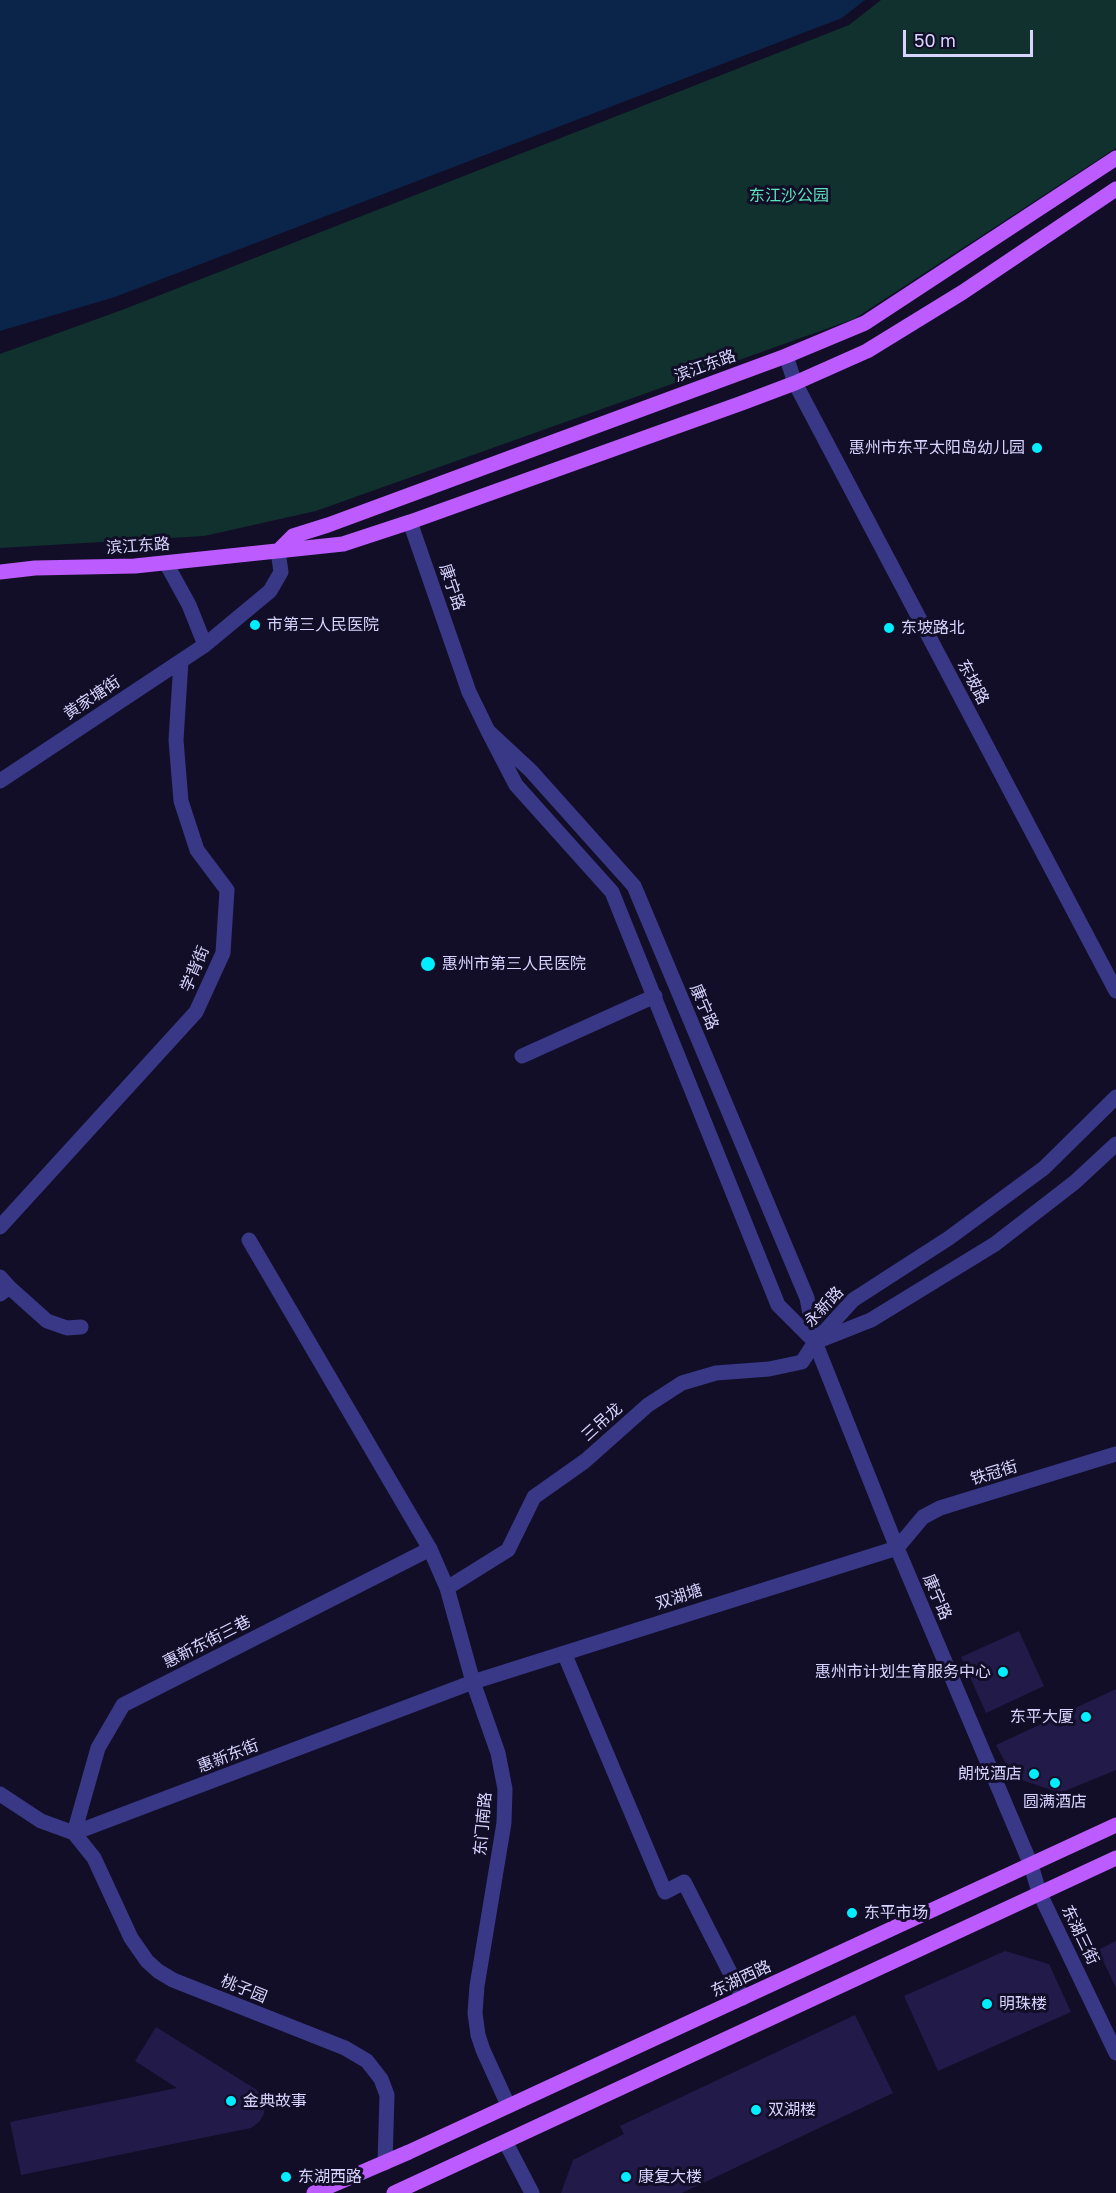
<!DOCTYPE html>
<meta charset="utf-8">
<style>
body{margin:0}
#map{position:relative;width:1116px;height:2193px;overflow:hidden;background:#120e27;font-family:"Golos Text",sans-serif}
canvas{display:block}
.scale{position:absolute;left:903px;top:30px;width:130px;height:27px;box-sizing:border-box;border:3px solid #d8d4ff;border-top:0;padding-left:8px;font-size:18px;line-height:21px;white-space:nowrap;color:#d8d4ff;-webkit-text-stroke:4px #120e27;paint-order:stroke}
</style>
<div id="map">
<canvas width="1116" height="2193"></canvas>
<div class="scale">50 m</div>
</div>
<script>
const ctx = document.querySelector('canvas').getContext('2d');
ctx.lineJoin = 'round';
function paint(path, color) {
  ctx.fillStyle = color;
  ctx.fill(path, 'evenodd');
}
function poly(rows) {
  const path = new Path2D();
  for (const r of rows) {
    path.moveTo(r[0], r[1]);
    for (let i = 2; i < r.length; i += 2) path.lineTo(r[i], r[i + 1]);
  }
  return path;
}
function trace(path, color, width, dash) {
  ctx.strokeStyle = color;
  ctx.lineWidth = width;
  ctx.lineCap = dash ? 'butt' : 'round';
  ctx.setLineDash(dash || []);
  ctx.stroke(path);
}
function drawText(font, color, halo, rows, align = 'center') {
  ctx.font = font + ' "Golos Text","Noto Sans SC",sans-serif';
  ctx.lineWidth = 6;
  ctx.setLineDash([]);
  ctx.textBaseline = 'middle';
  ctx.strokeStyle = halo;
  ctx.fillStyle = color;
  for (const [text, x, y, turn = 0] of rows) {
    ctx.save();
    ctx.translate(x, y);
    ctx.rotate((+turn || 0) * Math.PI / 180);
    ctx.textAlign = isNaN(turn) ? turn : align;
    if (halo) ctx.strokeText(text, 0, 0);
    ctx.fillText(text, 0, 0);
    ctx.restore();
  }
}
const green = poly([
 [881,0,1116,0,1116,148,854,319,316,511,204,536,0,548,0,354,122,310,849,25]
]);
const water = poly([
 [0,0,865,0,842,18,115,297,0,331]
]);
const building = poly([
 [1019,1631,1044,1686,986,1713,961,1657],
 [1116,1689,1116,1770,1060,1793,1013,1777,996,1745],
 [1116,1941,1116,1988,1098,1950],
 [1005,1951,1049,1964,1071,2012,938,2071,904,1996],
 [855,2015,893,2093,682,2193,561,2193,573,2160,624,2134,620,2126],
 [156,2027,257,2090,265,2103,264,2114,259,2122,251,2128,241,2130,21,2175,10,2122,177,2088,135,2061]
]);
const minor = poly([
 [786,356,795,383,1116,991],
 [410,522,469,692,488,731,516,785,612,892,778,1305,815,1342],
 [166,563,189,605,205,645],
 [488,731,531,771,634,886,807,1298,815,1342,897,1548,1031,1865,1039,1892,1116,2053],
 [0,781,205,645,270,591,281,572,278,551],
 [522,1056,655,996],
 [0,1227,196,1012,223,953,227,890,197,850,181,801,176,740,181,661],
 [249,1240,430,1549,447,1588,473,1682,498,1753,505,1789,504,1823,477,1986,475,2013,478,2035,483,2050,508,2105],
 [0,1277,9,1287,0,1294],
 [9,1287,47,1321,67,1328,81,1327],
 [818,1341,871,1320,995,1244,1075,1182,1116,1144],
 [447,1588,508,1550,534,1497,585,1461,648,1405,682,1383,716,1373,769,1369,802,1362,815,1342,853,1300,949,1238,1044,1168,1116,1097],
 [564,1653,665,1892,684,1882,743,1998],
 [0,1794,41,1821,74,1833,473,1682,897,1548,923,1517,940,1508,1116,1454],
 [506,2143,532,2193],
 [385,2163,387,2095,381,2079,367,2061,345,2048,173,1980,158,1971,147,1961,131,1938,94,1858,74,1833,98,1748,123,1705,430,1549]
]);
const major = poly([
 [278,551,293,536,328,525,786,356,865,323,1116,158],
 [0,572,35,568,135,566,343,544,410,522,742,403,795,383,867,351,963,292,1116,189],
 [314,2193,409,2152,1116,1825],
 [394,2193,1116,1858]
]);
const markers = [
 [1037,448,6,"#0ef"],
 [255,625,6,"#0ef"],
 [889,628,6,"#0ef"],
 [428,964,8,"#0ef"],
 [1003,1672,6,"#0ef"],
 [1086,1717,6,"#0ef"],
 [1034,1774,6,"#0ef"],
 [1055,1783,6,"#0ef"],
 [852,1913,6,"#0ef"],
 [987,2004,6,"#0ef"],
 [231,2101,6,"#0ef"],
 [756,2110,6,"#0ef"],
 [286,2177,6,"#0ef"],
 [626,2177,6,"#0ef"]
];
const parkNames = [
 ["东江沙公园",789,196]
];
const streetNames = [
 ["滨江东路",705,366,-20],
 ["滨江东路",138,546,-4],
 ["康宁路",452,587,71],
 ["东坡路",973,682,62],
 ["黄家塘街",92,698,-34],
 ["学背街",195,969,-67],
 ["康宁路",704,1007,67],
 ["永新路",824,1307,-47],
 ["三吊龙",602,1422,-42],
 ["铁冠街",994,1473,-17],
 ["双湖塘",679,1597,-18],
 ["康宁路",937,1597,67],
 ["惠新东街三巷",207,1642,-27],
 ["惠新东街",228,1756,-21],
 ["东门南路",483,1824,-85],
 ["东湖三街",1080,1935,64],
 ["东湖西路",741,1979,-25],
 ["桃子园",244,1989,22]
];
const poiNames = [
 ["惠州市东平太阳岛幼儿园",1025,448,"right"],
 ["市第三人民医院",267,625],
 ["东坡路北",901,628],
 ["惠州市第三人民医院",442,964],
 ["惠州市计划生育服务中心",991,1672,"right"],
 ["东平大厦",1074,1717,"right"],
 ["朗悦酒店",1022,1774,"right"],
 ["圆满酒店",1055,1802,"center"],
 ["东平市场",864,1913],
 ["明珠楼",999,2004],
 ["金典故事",243,2101],
 ["双湖楼",768,2110],
 ["东湖西路",298,2177],
 ["康复大楼",638,2177]
];
paint(green, '#11312f');
paint(water, '#0a244a');
paint(building, '#221a49');
trace(minor, '#383887', 15);
trace(major, '#bc5bff', 15);
for (const [x, y, r, color] of markers) {
  const dot = new Path2D();
  dot.arc(x, y, r, 0, 2 * Math.PI);
  ctx.fillStyle = color;
  ctx.fill(dot);
  trace(dot, '#120e27', 2);
}
drawText('16px', '#5ce4bd', '#120e27', parkNames);
drawText('16px', '#d8d4ff', '#120e27', streetNames);
drawText('16px', '#d8d4ff', '#120e27', poiNames, 'left');
</script>
